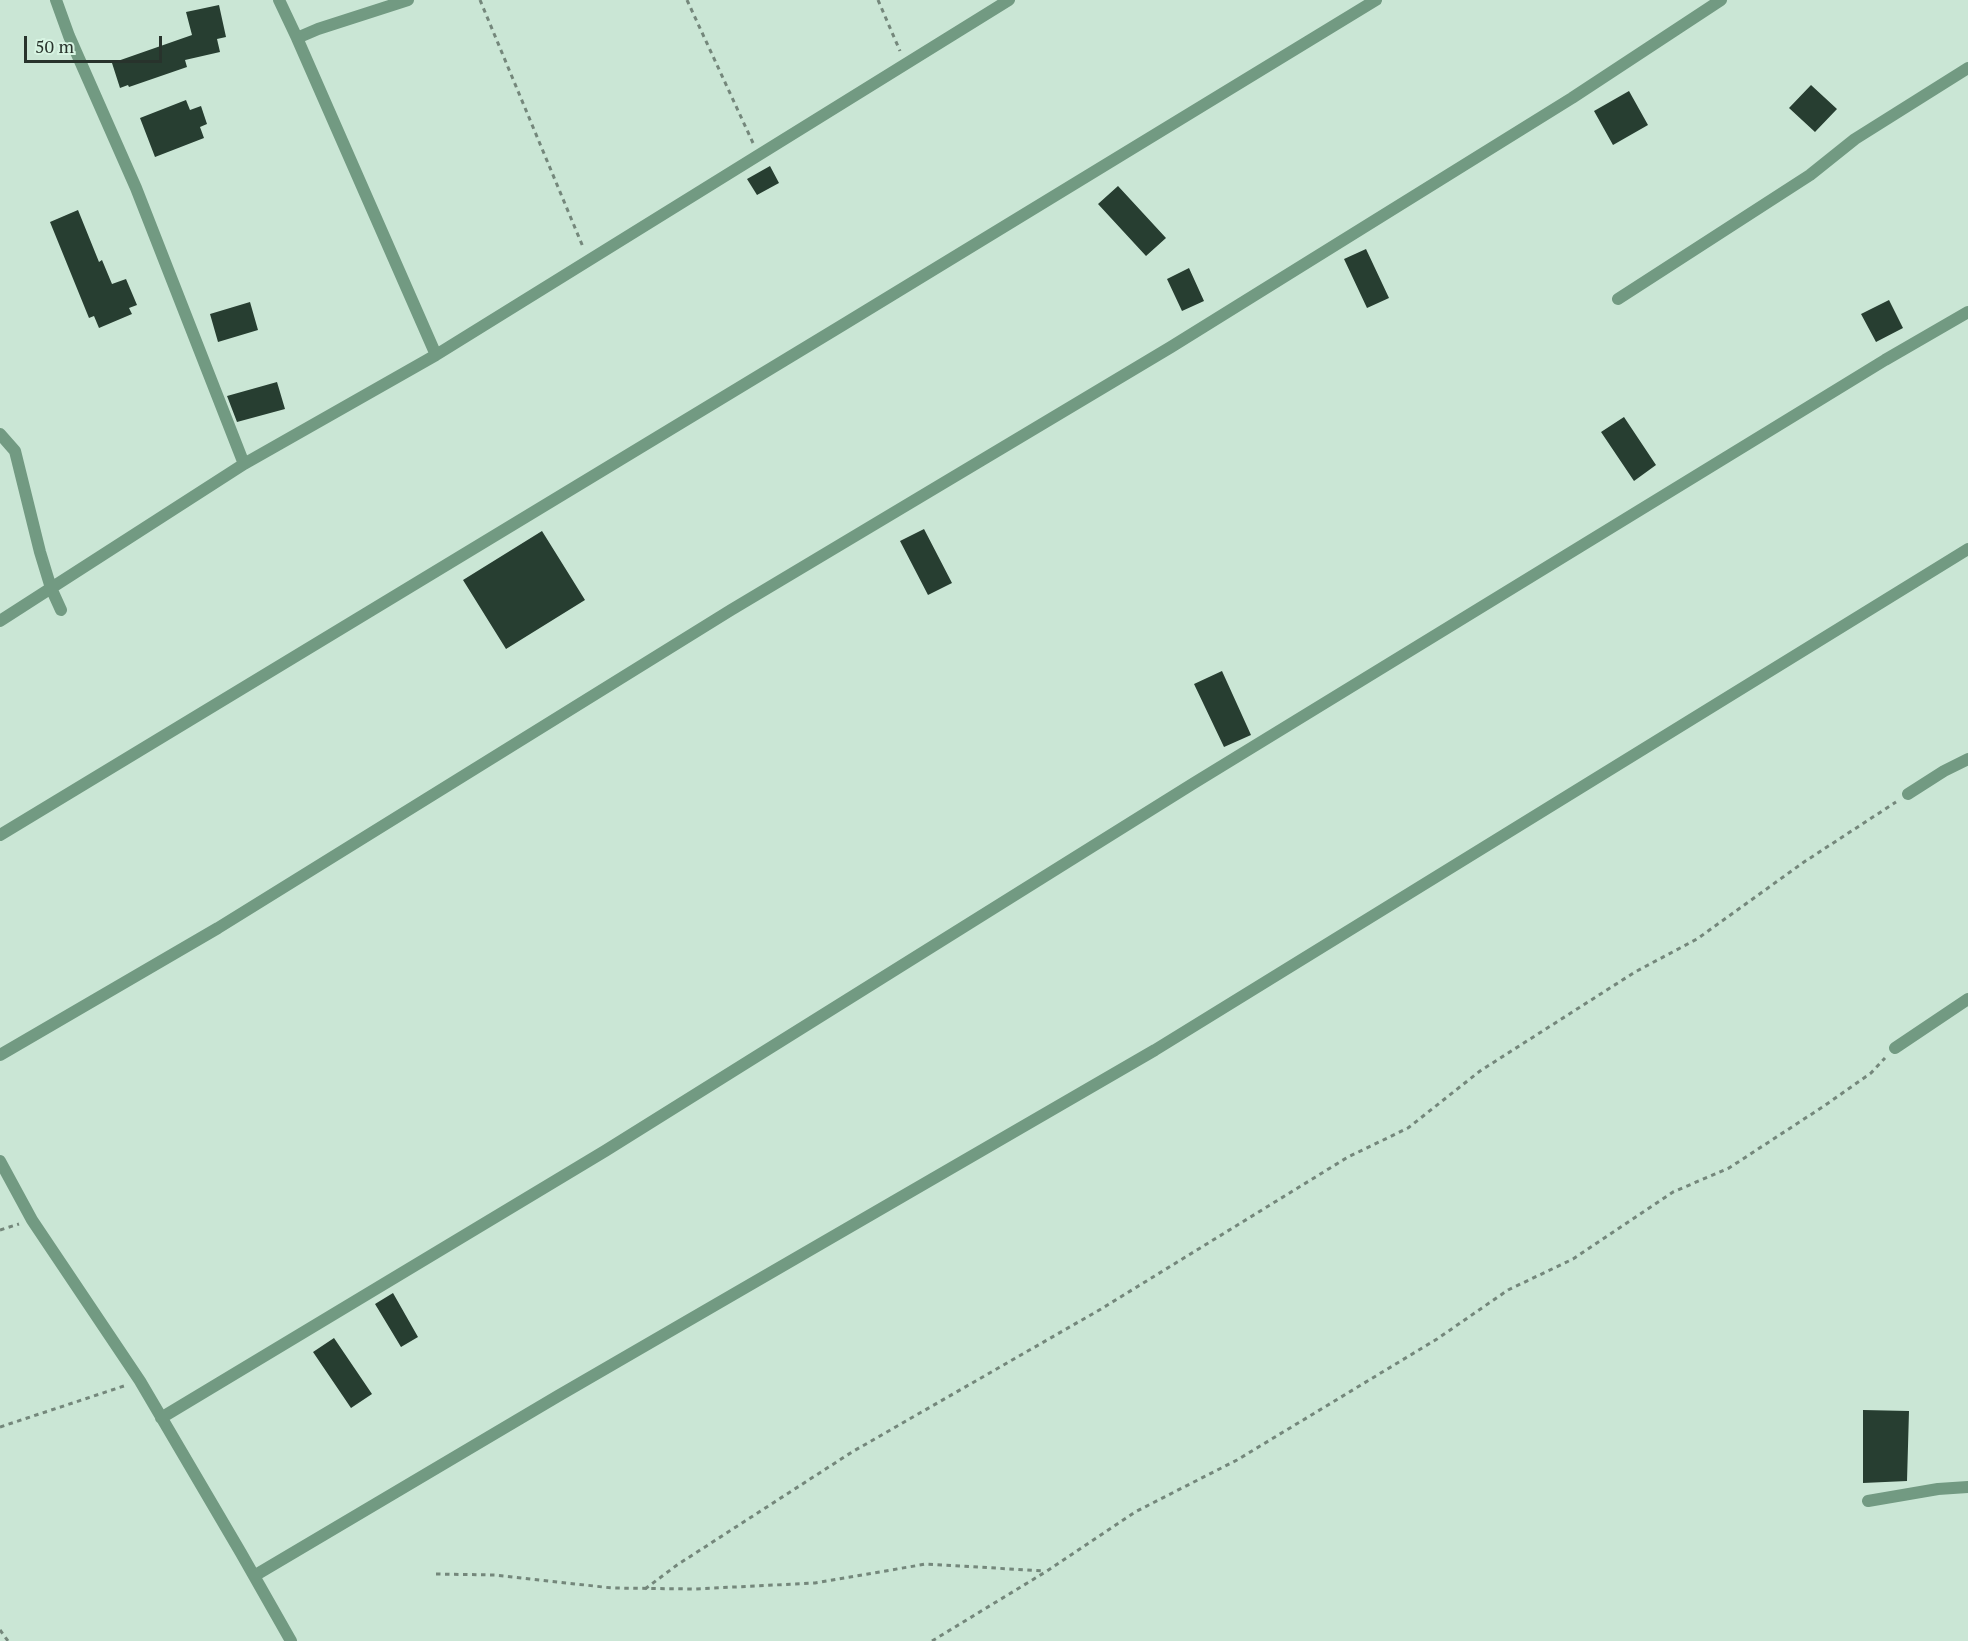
<!DOCTYPE html>
<style>
body{margin:0}
#map{position:relative;width:1968px;height:1641px;overflow:hidden;background:#cae6d5;font-family:"PT Serif",serif}
canvas{display:block}
.scale{position:absolute;left:24px;top:36px;width:138px;height:27px;box-sizing:border-box;border:3px solid #28332c;border-top:0;padding-left:8px;font-size:18px;line-height:21px;white-space:nowrap;color:#28332c;-webkit-text-stroke:4px #d7f4e2;paint-order:stroke}
</style>
<div id="map">
<canvas width="1968" height="1641"></canvas>
<div class="scale">50 m</div>
</div>
<script>
const ctx = document.querySelector('canvas').getContext('2d');
ctx.lineJoin = 'round';
function paint(path, color) {
  ctx.fillStyle = color;
  ctx.fill(path, 'evenodd');
}
function poly(rows) {
  const path = new Path2D();
  for (const r of rows) {
    path.moveTo(r[0], r[1]);
    for (let i = 2; i < r.length; i += 2) path.lineTo(r[i], r[i + 1]);
  }
  return path;
}
function trace(path, color, width, dash) {
  ctx.strokeStyle = color;
  ctx.lineWidth = width;
  ctx.lineCap = dash ? 'butt' : 'round';
  ctx.setLineDash(dash || []);
  ctx.stroke(path);
}
const building = poly([
 [219,5,226,37,217,39,220,52,185,60,187,67,129,87,128,85,120,88,112,63,192,35,186,12],
 [1811,85,1837,109,1815,132,1789,108],
 [1629,91,1648,125,1613,145,1594,111],
 [186,100,190,110,201,106,207,124,200,127,204,138,155,157,140,118],
 [770,166,779,183,757,195,747,179],
 [1118,186,1166,238,1146,256,1098,204],
 [78,210,99,262,102,260,112,284,126,279,137,305,129,308,132,314,99,328,94,316,89,318,50,222],
 [1366,249,1389,298,1367,308,1344,259],
 [1189,268,1204,301,1182,311,1167,279],
 [1889,300,1903,328,1876,342,1861,314],
 [250,302,258,330,218,342,210,314],
 [277,382,285,409,237,422,227,396],
 [1624,417,1656,465,1634,481,1601,432],
 [924,529,952,583,928,595,900,541],
 [542,531,585,600,506,649,463,580],
 [1222,671,1251,735,1224,747,1194,684],
 [393,1293,418,1337,401,1347,375,1304],
 [334,1338,372,1394,351,1408,313,1352],
 [1863,1410,1909,1411,1907,1481,1863,1483]
]);
const path = poly([
 [480,0,583,247],
 [687,0,753,143],
 [878,0,900,51],
 [0,1230,19,1224],
 [0,1427,127,1385],
 [436,1574,495,1575,612,1588,694,1589,815,1583,926,1564,1045,1571],
 [645,1589,677,1565,852,1452,1101,1309,1348,1157,1408,1128,1480,1071,1635,972,1697,939,1804,862,1896,802],
 [0,1630,8,1641],
 [932,1641,1047,1571,1135,1512,1237,1460,1437,1339,1508,1290,1573,1259,1673,1192,1729,1168,1824,1106,1871,1073,1885,1058]
]);
const minor = poly([
 [56,0,69,36,136,188,244,464],
 [279,0,297,38,318,29,408,0],
 [297,38,436,355],
 [1618,299,1810,175,1855,139,1968,68],
 [0,434,15,451,40,552,51,588,61,610],
 [0,621,244,464,436,355,1009,0],
 [1908,794,1944,771,1968,759],
 [0,835,841,326,1376,0],
 [1895,1048,1968,999],
 [0,1055,218,928,731,610,1171,347,1572,98,1721,0],
 [0,1161,32,1220,140,1381,241,1553,291,1641],
 [161,1418,605,1151,1194,783,1885,360,1968,312],
 [1868,1501,1938,1489,1968,1487],
 [254,1576,558,1396,1155,1050,1968,549]
]);
paint(building, '#273e31');
trace(path, '#74877b', 3, [4.5, 4.5]);
trace(minor, '#729a82', 12);
</script>
